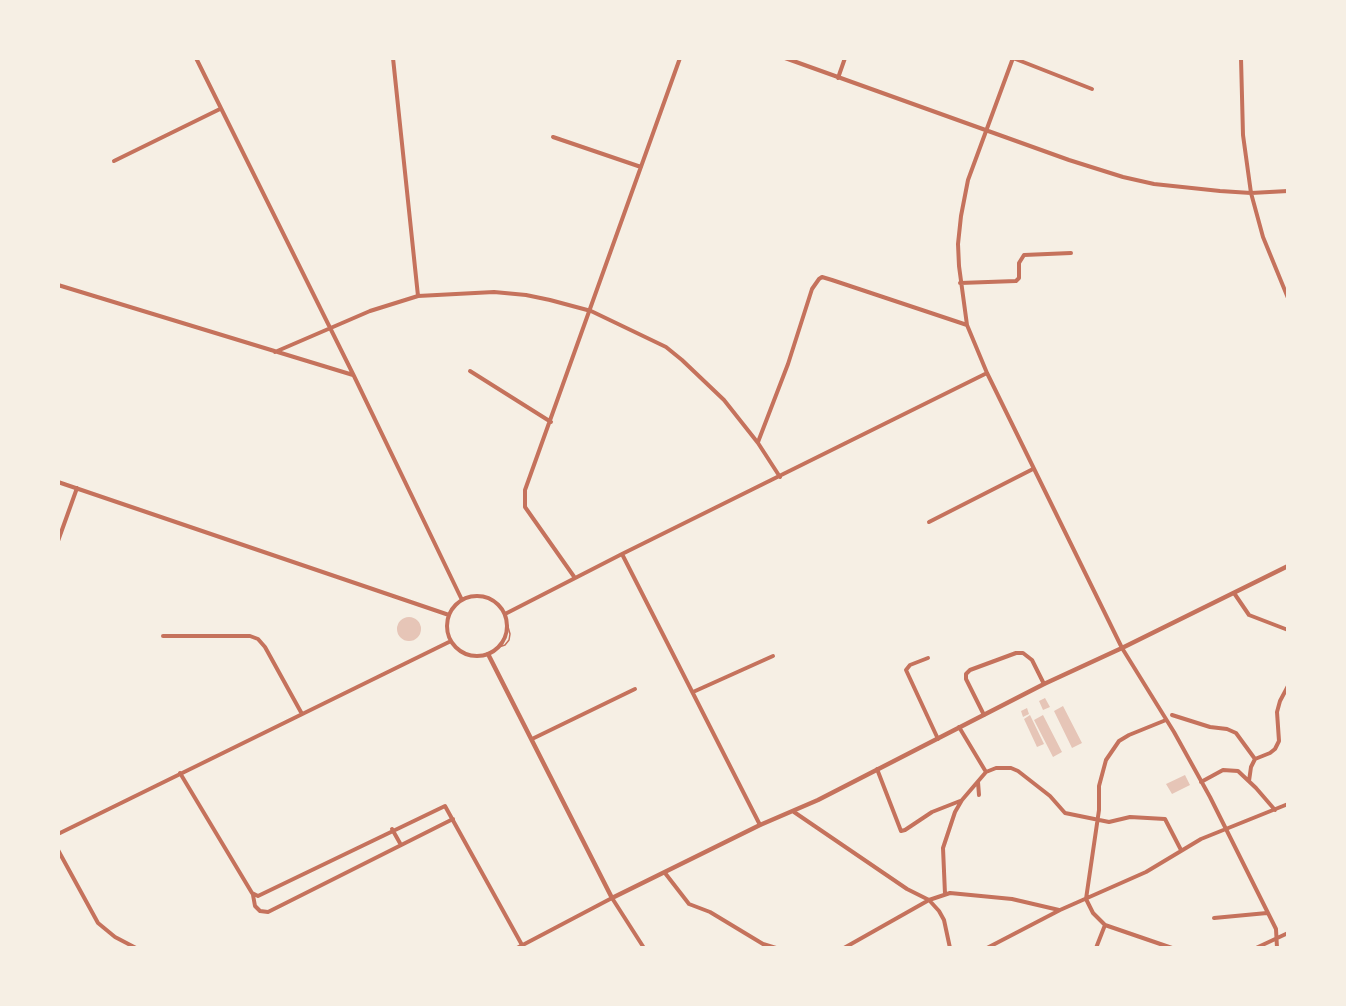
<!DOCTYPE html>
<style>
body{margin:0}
#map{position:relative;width:1346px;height:1006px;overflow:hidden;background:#f6efe4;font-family:"PT Sans Narrow",sans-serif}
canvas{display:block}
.frame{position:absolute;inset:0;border:60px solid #f6efe4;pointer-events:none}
</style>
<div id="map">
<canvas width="1346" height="1006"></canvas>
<div class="frame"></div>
</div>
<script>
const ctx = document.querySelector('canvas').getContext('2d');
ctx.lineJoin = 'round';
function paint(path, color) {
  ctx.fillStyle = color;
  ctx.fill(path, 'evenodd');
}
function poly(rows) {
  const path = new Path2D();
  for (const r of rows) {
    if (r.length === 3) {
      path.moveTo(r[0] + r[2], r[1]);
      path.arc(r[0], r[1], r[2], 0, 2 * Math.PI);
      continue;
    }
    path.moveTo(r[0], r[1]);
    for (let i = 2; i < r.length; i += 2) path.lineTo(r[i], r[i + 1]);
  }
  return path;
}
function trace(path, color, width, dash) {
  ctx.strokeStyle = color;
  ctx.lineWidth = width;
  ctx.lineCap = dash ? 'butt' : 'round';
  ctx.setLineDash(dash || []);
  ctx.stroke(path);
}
const building = poly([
 [409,629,12],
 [1045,698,1050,707,1043,710,1039,701],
 [1063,706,1082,743,1072,748,1054,711],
 [1027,708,1029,714,1023,717,1021,711],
 [1030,715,1044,744,1037,747,1024,719],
 [1043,715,1062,752,1053,757,1034,720],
 [1185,775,1190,785,1172,794,1166,784]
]);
const service = poly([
 [499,647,505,645,509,640,510,634,507,623]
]);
const minor = poly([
 [196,58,354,376,462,600],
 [393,58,418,296],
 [785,58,1069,160,1123,177,1154,184,1220,191,1251,193,1288,191],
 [1013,58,968,180,961,216,958,244,959,266,967,325,987,373,1122,648,1174,732,1210,797,1276,929,1277,948],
 [1013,58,1092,89],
 [1241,58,1243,135,1251,193,1263,237,1288,298],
 [838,78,845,58],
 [553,137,641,167],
 [114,161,220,109],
 [960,283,1016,281,1019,278,1019,263,1024,255,1071,253],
 [58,285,353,375],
 [275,352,370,311,418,296,494,292,526,295,550,300,591,311,666,347,682,360,724,400,758,443,780,477],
 [470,371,551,422],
 [758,442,788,364,812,289,819,279,822,277,832,280,967,325],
 [58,482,449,615],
 [929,522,1033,469],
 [58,541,77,488],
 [622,554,760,825],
 [575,578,525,507,525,490,680,58],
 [1234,593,1249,615,1288,630],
 [477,626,30],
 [505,614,622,554,987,373],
 [163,636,250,636,258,639,265,647,302,714],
 [928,658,910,665,906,670,938,739],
 [693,692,773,656],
 [984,715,966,679,966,674,970,670,1016,653,1023,653,1032,660,1044,684],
 [1172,715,1210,727,1227,729,1236,733,1255,759],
 [1166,720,1129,735,1119,741,1106,760,1099,786,1099,810,1086,899,1093,913,1105,925,1172,948],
 [959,727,986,772],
 [532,739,635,689],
 [877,769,901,831,905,830,932,812,960,801],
 [180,773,252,893,258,896,445,806,522,945],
 [1249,781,1251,767,1255,759,1270,753,1275,749,1279,741,1277,712,1280,701,1288,686],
 [978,782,979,795],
 [1201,782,1223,770,1238,771,1256,788,1275,810],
 [794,812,907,889,929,900,939,911,944,920,950,948],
 [392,829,401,845],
 [58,834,451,641],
 [58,850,98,923,115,937,136,948],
 [665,873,689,904,710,912,763,944,776,948],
 [945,894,943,848,955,812,962,800,986,772,996,768,1011,768,1018,771,1050,796,1065,813,1109,822,1130,817,1165,819,1181,850],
 [253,895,255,906,260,911,268,912,453,819],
 [1214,918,1267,913],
 [517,948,612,898,644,948],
 [844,948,929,900,950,893,1012,899,1059,910],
 [987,948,1060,910,1146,872,1201,839,1288,804],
 [1096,948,1105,925],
 [1256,948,1288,933]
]);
const tertiary = poly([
 [488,654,612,898,760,825,818,800,1044,684,1122,648,1288,566]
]);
paint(building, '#e6c5b7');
trace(service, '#c5725c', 1.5);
trace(minor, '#c5725c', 4);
trace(tertiary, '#c5725c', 4.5);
</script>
